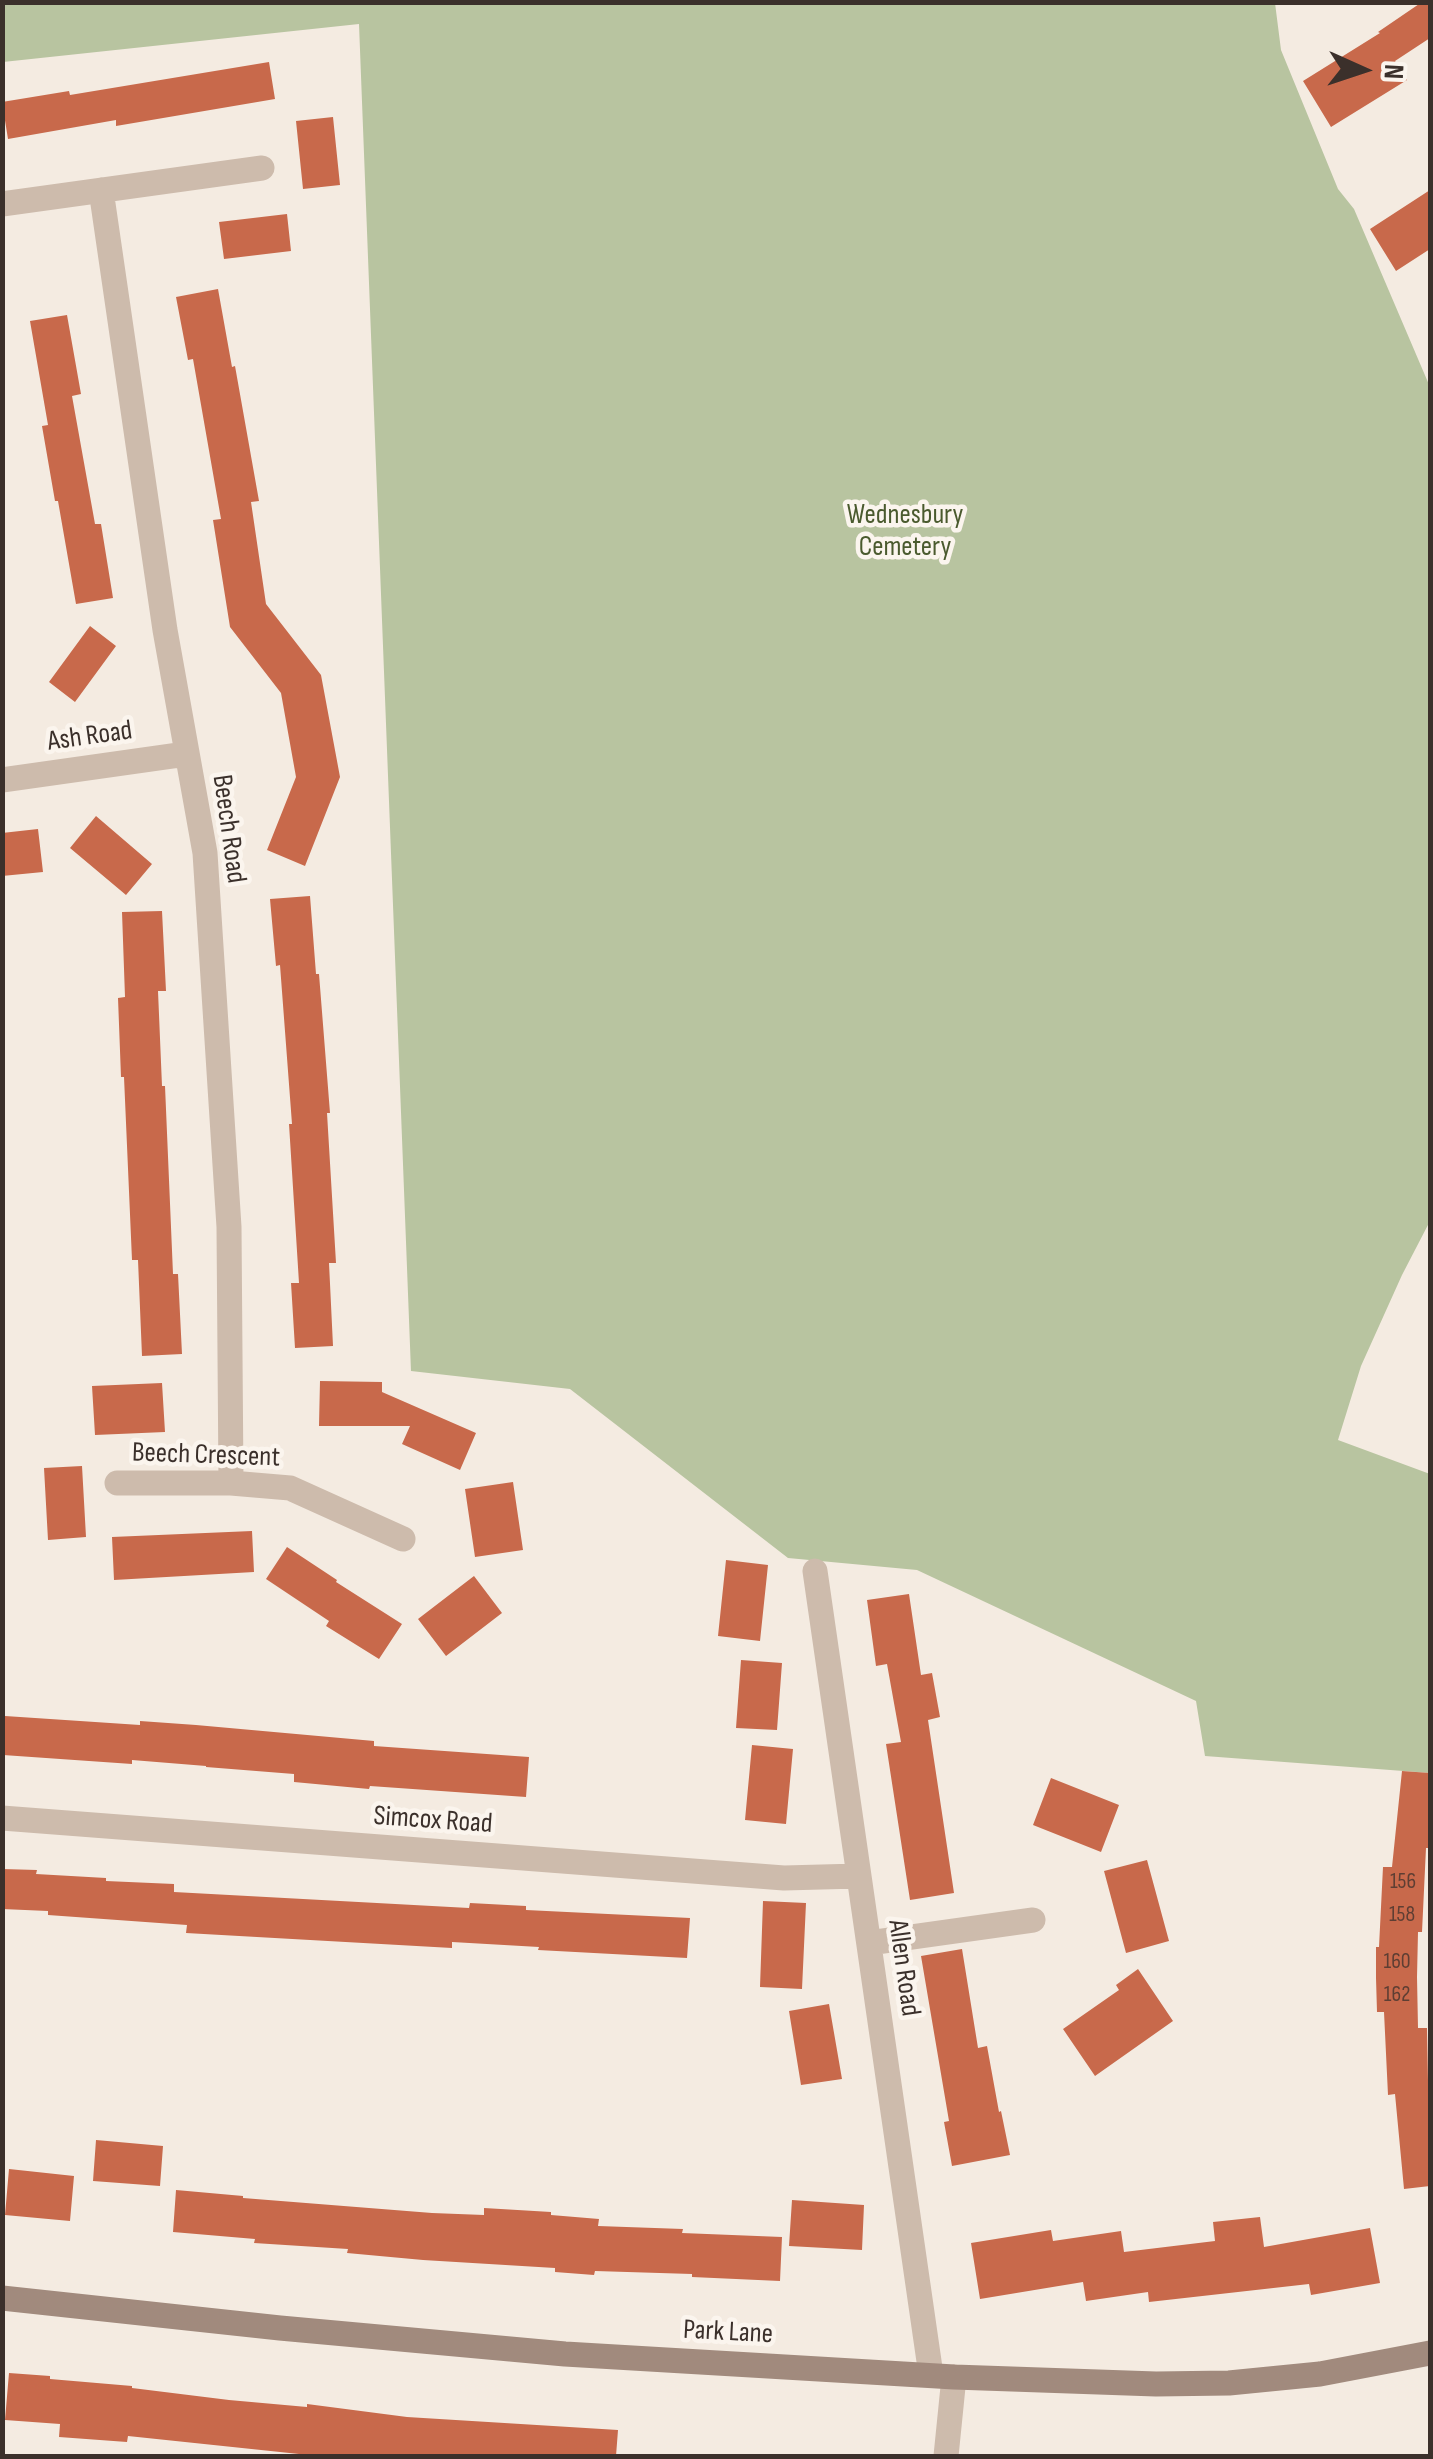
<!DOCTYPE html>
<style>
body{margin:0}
#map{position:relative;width:1433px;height:2459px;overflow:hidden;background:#f4ebe1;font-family:"Sofia Sans Condensed",sans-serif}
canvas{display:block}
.frame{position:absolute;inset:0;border:5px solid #3b302b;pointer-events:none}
.north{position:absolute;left:1313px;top:20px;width:100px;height:100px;-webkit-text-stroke:8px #fbf5ee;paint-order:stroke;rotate:93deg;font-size:28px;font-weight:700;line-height:40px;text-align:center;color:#3b302b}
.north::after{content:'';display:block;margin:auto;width:35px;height:45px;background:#3b302b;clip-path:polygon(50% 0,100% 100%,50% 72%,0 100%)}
</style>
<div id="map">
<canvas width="1433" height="2459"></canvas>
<div class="frame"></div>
<div class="north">N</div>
</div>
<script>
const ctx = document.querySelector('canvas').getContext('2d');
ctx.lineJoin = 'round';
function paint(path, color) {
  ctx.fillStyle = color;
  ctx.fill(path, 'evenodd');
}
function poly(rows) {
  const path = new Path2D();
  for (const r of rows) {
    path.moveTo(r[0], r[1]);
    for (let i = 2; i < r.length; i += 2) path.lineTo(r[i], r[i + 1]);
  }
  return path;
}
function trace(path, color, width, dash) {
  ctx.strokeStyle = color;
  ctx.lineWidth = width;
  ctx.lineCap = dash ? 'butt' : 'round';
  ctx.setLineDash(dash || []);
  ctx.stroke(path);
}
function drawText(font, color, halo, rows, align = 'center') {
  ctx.font = font + ' "Sofia Sans Condensed",sans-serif';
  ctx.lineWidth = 9;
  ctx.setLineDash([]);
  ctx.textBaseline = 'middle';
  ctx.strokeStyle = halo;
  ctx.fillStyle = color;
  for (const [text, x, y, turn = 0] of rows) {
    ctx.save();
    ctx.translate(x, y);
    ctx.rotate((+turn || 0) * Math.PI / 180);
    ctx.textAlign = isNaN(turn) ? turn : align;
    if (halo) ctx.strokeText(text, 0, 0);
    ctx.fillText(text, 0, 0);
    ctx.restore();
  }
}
const green = poly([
 [2,3,1275,3,1281,50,1338,189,1354,209,1430,387,1430,1221,1402,1275,1361,1366,1338,1440,1430,1474,1430,1773,1205,1756,1196,1701,917,1570,788,1558,570,1389,411,1371,359,24,3,62]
]);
const building = poly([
 [1422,2,1430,2,1430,38,1395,61,1407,80,1331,127,1303,81,1380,33,1378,32],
 [269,62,275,99,116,126,116,120,8,139,2,102,69,91,70,95],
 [333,117,340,185,303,189,296,121],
 [1430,190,1430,249,1396,271,1370,229],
 [287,214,291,251,224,259,219,222],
 [218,289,232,367,235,366,259,501,251,502,266,604,321,675,340,777,305,866,267,850,296,777,281,693,230,627,213,520,221,519,193,359,188,360,176,297],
 [67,315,81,394,72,396,95,524,101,524,113,598,76,604,58,501,55,501,42,426,48,425,30,321],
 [90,626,116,646,75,702,49,682],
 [96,816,152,864,126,895,70,848],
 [38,829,43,872,2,876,2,833],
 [310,896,316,974,319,974,330,1113,327,1113,336,1263,329,1263,333,1346,295,1348,291,1283,299,1283,289,1124,292,1124,280,965,276,966,270,899],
 [162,911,166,991,158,991,162,1086,165,1086,173,1274,178,1274,182,1354,142,1356,138,1260,132,1260,124,1077,121,1077,118,998,125,997,122,912],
 [320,1381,382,1382,382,1392,476,1433,460,1470,402,1444,410,1426,319,1426],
 [162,1383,165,1432,95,1435,92,1386],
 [82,1466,86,1537,48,1540,44,1468],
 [513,1482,523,1550,475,1557,465,1489],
 [252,1531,254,1572,114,1580,112,1537],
 [287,1547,337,1580,336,1582,402,1624,379,1659,326,1626,329,1621,266,1579],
 [726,1560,768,1565,760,1641,718,1636],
 [474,1576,502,1613,446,1656,418,1619],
 [909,1594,921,1675,932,1673,940,1717,928,1720,954,1893,910,1900,886,1744,901,1742,887,1664,876,1666,867,1600],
 [741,1660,782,1663,777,1730,736,1728],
 [5,1716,140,1725,140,1721,196,1725,374,1741,374,1746,529,1757,526,1797,370,1786,369,1789,294,1782,294,1774,206,1767,206,1766,132,1760,132,1764,3,1755],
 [752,1745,793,1749,786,1824,745,1820],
 [1402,1771,1430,1773,1430,1848,1426,1848,1422,1932,1418,1932,1417,1977,1418,2028,1427,2028,1430,2186,1404,2189,1395,2094,1388,2095,1384,2012,1377,2012,1376,1978,1376,1947,1379,1947,1383,1867,1392,1867],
 [1051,1778,1119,1805,1101,1852,1033,1825],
 [1147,1860,1169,1941,1126,1953,1104,1871],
 [2,1869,37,1870,36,1874,106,1878,106,1881,174,1884,174,1892,469,1908,470,1903,526,1906,526,1910,690,1918,687,1958,538,1950,539,1947,452,1942,452,1948,186,1933,187,1925,48,1915,48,1911,2,1909],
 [763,1901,806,1903,802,1989,760,1987],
 [962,1949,978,2048,987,2046,999,2112,1001,2111,1010,2155,952,2166,944,2122,949,2121,921,1956],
 [1138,1969,1173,2021,1095,2076,1063,2029,1119,1990,1116,1985],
 [829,2004,842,2079,801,2085,789,2011],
 [96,2140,163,2146,160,2186,93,2181],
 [9,2169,74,2176,70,2221,5,2215],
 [176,2190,243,2196,243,2198,432,2213,484,2215,484,2208,551,2212,551,2215,599,2219,598,2226,683,2229,682,2233,782,2237,780,2281,692,2277,692,2274,595,2271,594,2275,555,2272,555,2268,423,2260,347,2253,348,2249,254,2243,255,2239,173,2232],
 [792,2200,864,2205,862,2250,789,2246],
 [1260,2217,1264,2247,1370,2228,1380,2283,1311,2295,1309,2284,1149,2302,1148,2292,1086,2301,1083,2282,980,2299,971,2243,1051,2230,1053,2241,1121,2231,1124,2252,1215,2241,1213,2222],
 [9,2373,50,2376,50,2379,132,2386,132,2388,229,2400,307,2407,307,2404,407,2417,618,2430,616,2456,318,2456,128,2436,127,2442,59,2437,60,2424,5,2420]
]);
const minor = poly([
 [101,190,165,630,205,853,229,1227,231,1483],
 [2,204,262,168],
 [2,780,186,754],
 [117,1483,231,1483,290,1488,403,1539],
 [815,1571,931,2375],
 [2,1818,784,1878,859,1876],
 [869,1943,1033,1920],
 [946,2456,954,2377]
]);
const secondary = poly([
 [2,2298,280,2328,565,2354,954,2377,1156,2384,1229,2383,1320,2374,1430,2353]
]);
const numberNames = [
 ["156",1403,1882],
 ["158",1402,1915],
 ["160",1397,1962],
 ["162",1397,1995]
];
const parkNames = [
 ["Wednesbury",905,516],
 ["Cemetery",905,548]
];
const streetNames = [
 ["Ash Road",90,737,-8],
 ["Beech Road",228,829,82],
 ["Beech Crescent",206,1456,2],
 ["Simcox Road",433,1821,4],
 ["Allen Road",903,1968,82],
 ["Park Lane",728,2333,3]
];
paint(green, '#b8c4a0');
paint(building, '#c8694b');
trace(minor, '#cdbbac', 25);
trace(secondary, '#a18a7d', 25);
drawText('22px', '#5e3e33', null, numberNames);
drawText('28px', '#4a5a2e', '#fbf5ee', parkNames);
drawText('28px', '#3b302b', '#fbf5ee', streetNames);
</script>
